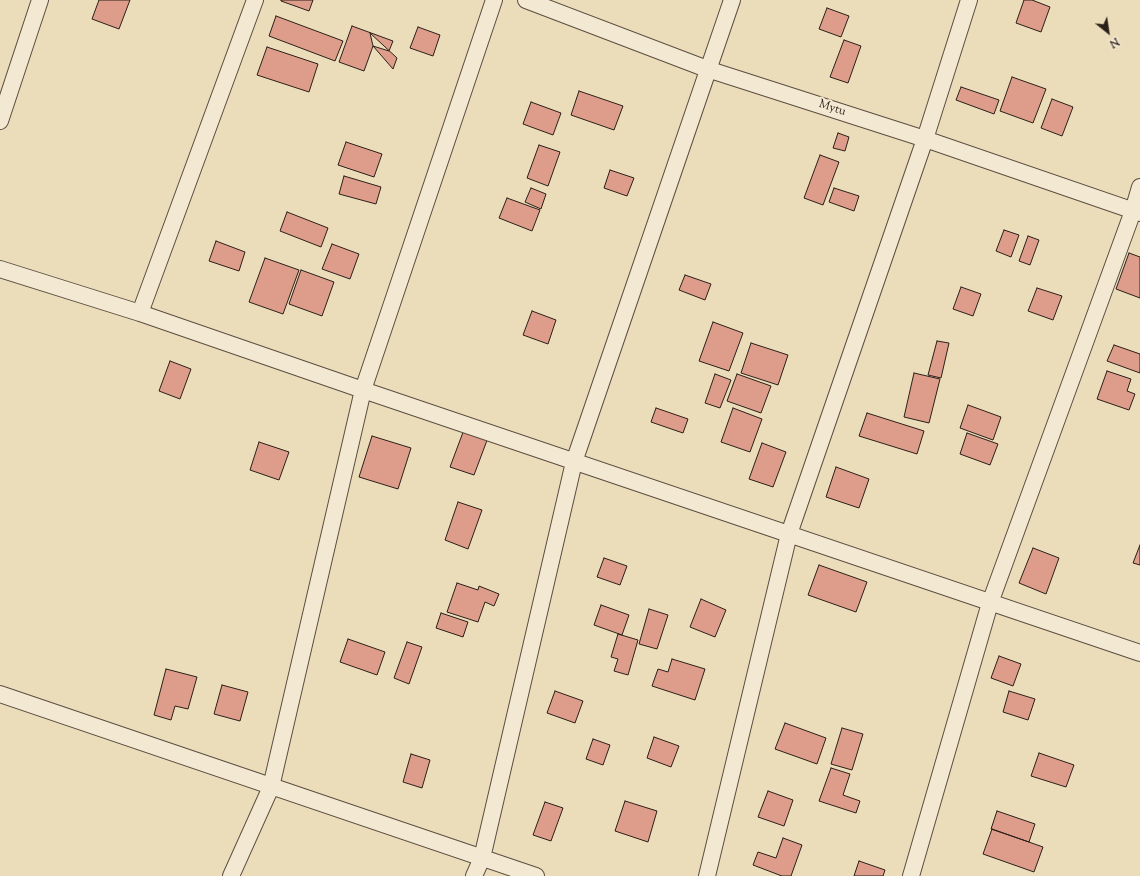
<!DOCTYPE html>
<style>
body{margin:0}
#map{position:relative;width:1140px;height:876px;overflow:hidden;background:#ecddba;font-family:"Sorts Mill Goudy",serif}
canvas{display:block}
.north{position:absolute;left:1088px;top:12px;width:40px;height:40px;-webkit-text-stroke:3px #f3e9d2;paint-order:stroke;rotate:150deg;font-size:11px;font-weight:700;line-height:16px;text-align:center;color:#2b1f19}
.north::after{content:'';display:block;margin:auto;width:14px;height:18px;background:#2b1f19;clip-path:polygon(50% 0,100% 100%,50% 72%,0 100%)}
</style>
<div id="map">
<canvas width="1140" height="876"></canvas>
<div class="north">N</div>
</div>
<script>
const ctx = document.querySelector('canvas').getContext('2d');
ctx.lineJoin = 'round';
function paint(path, color) {
  ctx.fillStyle = color;
  ctx.fill(path, 'evenodd');
}
function poly(rows) {
  const path = new Path2D();
  for (const r of rows) {
    path.moveTo(r[0], r[1]);
    for (let i = 2; i < r.length; i += 2) path.lineTo(r[i], r[i + 1]);
  }
  return path;
}
function trace(path, color, width, dash) {
  ctx.strokeStyle = color;
  ctx.lineWidth = width;
  ctx.lineCap = dash ? 'butt' : 'round';
  ctx.setLineDash(dash || []);
  ctx.stroke(path);
}
function drawText(font, color, halo, rows, align = 'center') {
  ctx.font = font + ' "Sorts Mill Goudy",serif';
  ctx.lineWidth = 4;
  ctx.setLineDash([]);
  ctx.textBaseline = 'middle';
  ctx.strokeStyle = halo;
  ctx.fillStyle = color;
  for (const [text, x, y, turn = 0] of rows) {
    ctx.save();
    ctx.translate(x, y);
    ctx.rotate((+turn || 0) * Math.PI / 180);
    ctx.textAlign = isNaN(turn) ? turn : align;
    if (halo) ctx.strokeText(text, 0, 0);
    ctx.fillText(text, 0, 0);
    ctx.restore();
  }
}
const building = poly([
 [99,0,130,0,119,29,92,19,99,0],
 [281,0,313,0,309,11,281,1,281,0],
 [1024,0,1032,0,1050,7,1041,32,1016,23,1024,0],
 [827,8,849,16,841,37,819,29,827,8],
 [276,16,343,41,335,61,269,36,276,16],
 [352,26,393,41,389,51,373,46,364,71,339,62,352,26],
 [418,27,440,35,433,56,410,48,418,27],
 [370,33,397,58,393,69,373,46,370,33],
 [844,40,861,46,848,83,830,77,844,40],
 [267,47,318,64,309,92,257,75,267,47],
 [1012,77,1046,89,1033,123,1000,111,1012,77],
 [961,87,999,100,994,114,956,100,961,87],
 [579,91,623,106,614,130,571,115,579,91],
 [1052,99,1073,107,1062,136,1041,128,1052,99],
 [531,102,561,113,553,135,523,124,531,102],
 [838,133,849,137,845,151,833,148,838,133],
 [346,142,382,154,374,177,338,165,346,142],
 [539,145,560,152,548,186,527,178,539,145],
 [820,155,839,162,823,205,804,198,820,155],
 [610,170,634,178,627,196,604,188,610,170],
 [344,176,381,187,376,204,339,194,344,176],
 [531,188,546,194,541,209,525,202,531,188],
 [834,188,859,196,854,211,829,202,834,188],
 [507,198,540,210,532,231,499,218,507,198],
 [287,212,328,228,321,247,280,231,287,212],
 [1004,230,1019,235,1011,257,996,251,1004,230],
 [1028,236,1039,240,1030,265,1019,261,1028,236],
 [216,241,245,252,239,271,209,261,216,241],
 [332,244,359,254,350,279,322,269,332,244],
 [1129,253,1140,257,1140,298,1116,289,1129,253],
 [265,258,299,270,283,314,249,302,265,258],
 [301,270,334,282,322,316,289,304,301,270],
 [685,275,711,284,705,300,679,290,685,275],
 [961,287,981,294,973,316,953,309,961,287],
 [1037,288,1062,296,1053,320,1028,311,1037,288],
 [532,311,556,320,548,344,523,335,532,311],
 [713,322,743,333,729,371,699,361,713,322],
 [937,341,949,343,941,378,928,375,937,341],
 [751,343,788,355,778,385,741,373,751,343],
 [1114,345,1140,354,1140,373,1107,361,1114,345],
 [170,361,191,369,180,399,159,391,170,361],
 [1107,371,1131,379,1127,391,1135,394,1129,410,1097,399,1107,371],
 [914,373,940,379,929,423,904,417,914,373],
 [715,374,731,380,720,408,705,403,715,374],
 [737,374,771,386,761,413,727,401,737,374],
 [968,405,1001,417,993,440,960,428,968,405],
 [656,408,688,419,683,433,651,422,656,408],
 [733,408,762,419,750,452,721,442,733,408],
 [867,413,924,431,917,454,859,436,867,413],
 [465,427,489,435,474,475,450,467,465,427],
 [967,433,998,444,990,465,960,454,967,433],
 [372,436,411,448,398,489,359,477,372,436],
 [259,442,289,452,279,480,250,470,259,442],
 [762,443,786,452,773,487,749,479,762,443],
 [836,467,869,479,859,508,826,497,836,467],
 [458,502,482,510,468,549,445,540,458,502],
 [1140,545,1140,565,1133,563,1140,545],
 [1033,548,1059,558,1046,594,1019,583,1033,548],
 [604,558,627,566,620,585,597,577,604,558],
 [819,565,867,582,856,612,808,595,819,565],
 [457,583,478,590,479,586,499,594,494,606,485,602,478,622,447,612,457,583],
 [701,599,726,610,715,637,690,627,701,599],
 [601,605,629,615,622,635,594,625,601,605],
 [649,609,668,615,657,649,639,644,649,609],
 [441,613,468,622,463,637,436,628,441,613],
 [618,634,638,640,628,675,614,671,618,659,611,657,618,634],
 [348,639,385,652,377,675,340,662,348,639],
 [407,642,422,647,409,684,394,678,407,642],
 [999,656,1021,664,1013,686,991,678,999,656],
 [672,659,705,669,695,700,652,686,658,669,668,672,672,659],
 [166,669,197,677,188,709,175,706,171,720,154,715,166,669],
 [222,685,248,692,240,721,214,714,222,685],
 [555,691,583,701,575,723,547,713,555,691],
 [1009,691,1035,699,1028,720,1003,712,1009,691],
 [785,723,826,738,817,764,775,749,785,723],
 [842,728,863,734,852,770,831,764,842,728],
 [654,737,679,746,671,767,647,758,654,737],
 [593,739,610,745,603,765,586,759,593,739],
 [1039,753,1074,765,1066,787,1031,776,1039,753],
 [411,754,430,760,422,788,403,782,411,754],
 [831,768,850,774,843,795,860,801,856,813,819,801,831,768],
 [768,791,793,800,784,826,758,817,768,791],
 [625,801,657,811,648,842,615,831,625,801],
 [545,802,563,808,551,841,533,835,545,802],
 [997,811,1035,824,1029,842,991,829,997,811],
 [992,829,1043,847,1034,872,983,854,992,829],
 [783,838,802,845,791,876,782,876,753,865,758,852,776,858,783,838],
 [859,861,885,870,883,876,854,876,859,861]
]);
const street = poly([
 [526,0,707,69,925,139,1140,213],
 [0,121,40,0],
 [0,269,140,313,363,390,1140,653],
 [140,313,255,0],
 [0,694,536,876],
 [231,876,271,787,363,390,494,0],
 [474,876,482,858,574,462,732,0],
 [707,876,789,534,925,139,969,0],
 [911,876,990,603,1133,211,1140,187]
]);
const streetNames = [
 ["Mytu",832,109,18]
];
paint(building, '#dd9d8a');
trace(building, '#2b1f19', 1);
trace(street, '#5b4e41', 18);
trace(street, '#f3e9d2', 16);
drawText('12px', '#2b1f19', '#f3e9d2', streetNames);
</script>
